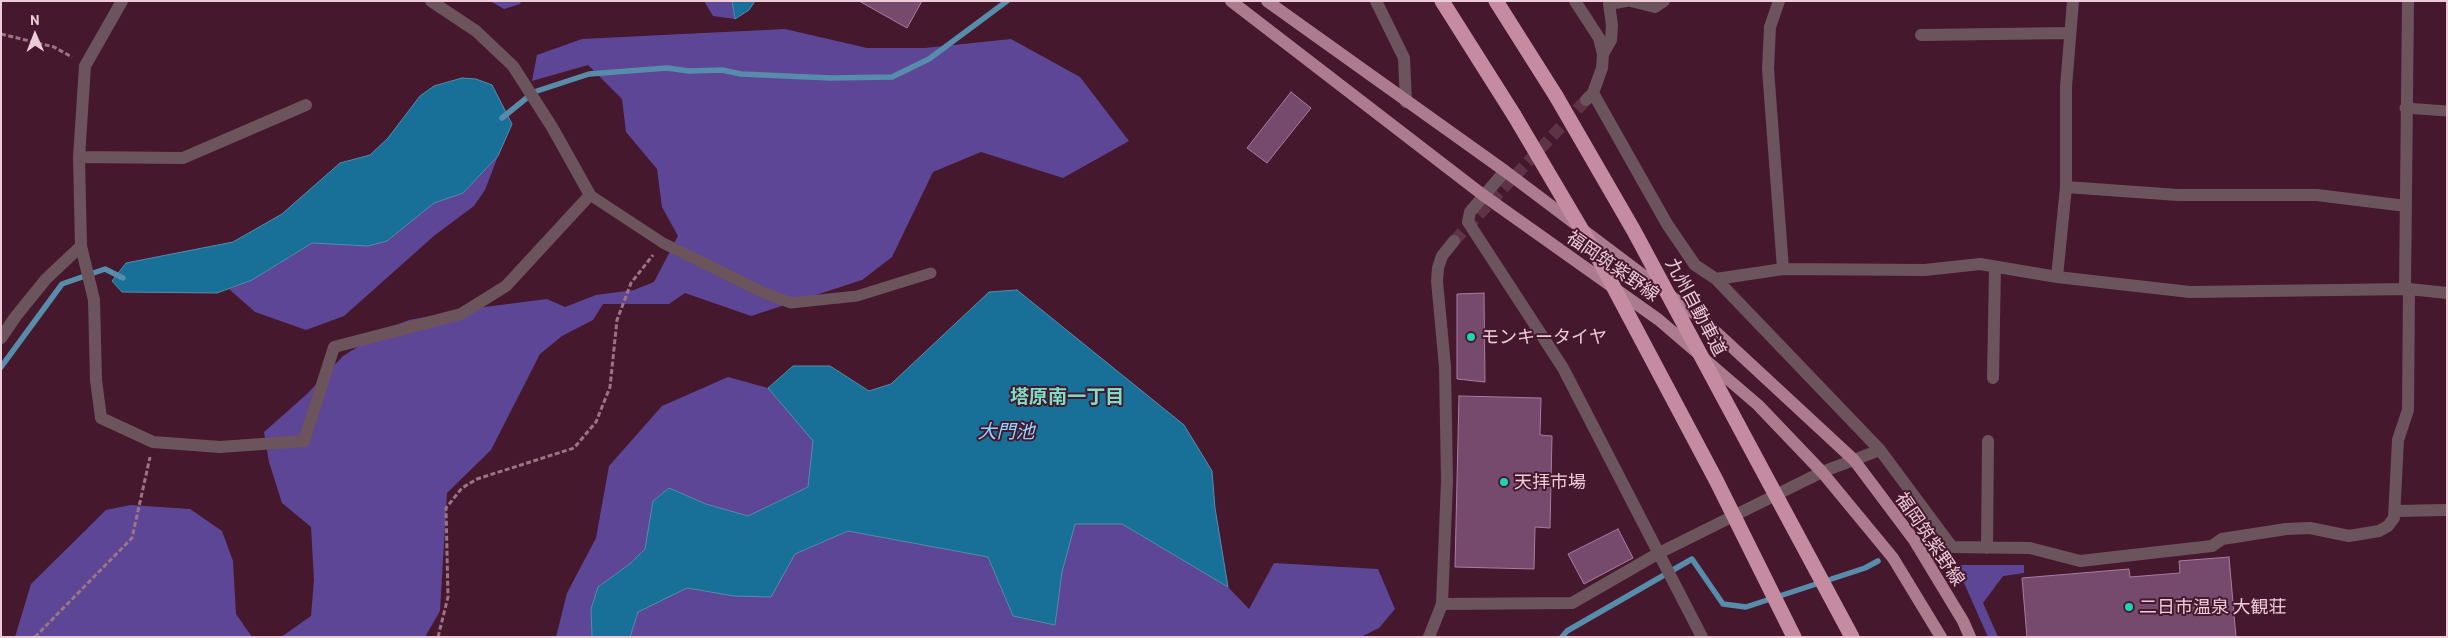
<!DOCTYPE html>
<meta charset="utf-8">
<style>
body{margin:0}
#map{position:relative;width:2448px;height:638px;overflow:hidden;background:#46182d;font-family:Barlow,sans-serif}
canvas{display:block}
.frame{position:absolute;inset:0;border:2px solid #ebccd7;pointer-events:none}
.north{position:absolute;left:10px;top:10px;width:50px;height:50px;-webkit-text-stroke:4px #46182d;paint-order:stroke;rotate:359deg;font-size:14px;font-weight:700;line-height:20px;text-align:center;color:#ebccd7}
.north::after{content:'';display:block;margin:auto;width:18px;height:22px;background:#ebccd7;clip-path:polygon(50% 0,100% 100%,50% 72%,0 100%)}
</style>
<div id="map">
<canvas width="2448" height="638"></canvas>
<div class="frame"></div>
<div class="north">N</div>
</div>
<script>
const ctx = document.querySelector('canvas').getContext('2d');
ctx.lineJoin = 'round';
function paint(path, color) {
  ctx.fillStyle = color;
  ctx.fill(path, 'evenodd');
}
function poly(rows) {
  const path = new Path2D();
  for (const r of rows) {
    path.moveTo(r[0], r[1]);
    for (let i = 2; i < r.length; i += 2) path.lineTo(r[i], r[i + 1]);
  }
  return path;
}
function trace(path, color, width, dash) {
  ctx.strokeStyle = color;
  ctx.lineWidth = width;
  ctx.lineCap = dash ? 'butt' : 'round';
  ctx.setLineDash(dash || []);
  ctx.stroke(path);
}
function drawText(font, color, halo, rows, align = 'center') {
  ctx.font = font + ' Barlow,"Noto Sans JP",sans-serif';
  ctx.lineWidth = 4;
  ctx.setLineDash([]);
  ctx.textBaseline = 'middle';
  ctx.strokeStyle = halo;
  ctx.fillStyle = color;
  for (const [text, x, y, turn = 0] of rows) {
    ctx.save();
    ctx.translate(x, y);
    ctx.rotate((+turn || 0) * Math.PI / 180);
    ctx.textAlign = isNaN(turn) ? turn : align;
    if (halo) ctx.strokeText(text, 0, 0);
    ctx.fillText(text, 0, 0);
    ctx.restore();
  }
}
const forest = poly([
 [490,1,521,1,520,4,504,9],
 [704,1,732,1,735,19,713,16],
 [785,29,867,48,925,48,1011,39,1080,77,1129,141,1063,178,981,152,933,172,892,257,862,280,751,316,685,293,669,304,603,304,593,320,562,336,540,354,491,450,447,493,440,611,425,637,281,637,311,616,314,580,311,527,282,503,269,462,264,432,307,394,343,356,386,329,409,320,469,309,547,299,565,307,596,295,634,290,654,282,678,236,662,207,657,169,626,132,622,99,588,65,532,81,537,55,582,39],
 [498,156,485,190,474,206,435,235,344,316,306,330,255,312,229,289,252,280,312,243,368,246,387,241,434,203,463,193],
 [728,377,768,388,814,441,808,487,748,516,706,504,669,488,653,501,646,549,631,563,598,587,591,609,592,637,556,637,567,593,596,538,609,466,662,406],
 [131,505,190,509,222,531,233,561,236,614,252,637,15,637,31,584,106,510],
 [1074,524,1122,524,1228,587,1249,609,1274,563,1378,569,1395,609,1379,628,1361,637,630,637,638,612,661,599,687,588,734,596,785,571,795,554,848,531,988,557,1013,616,1055,625,1062,572],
 [1956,565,2024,565,2024,573,2003,576,1983,603,1998,637,1988,637]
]);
const water = poly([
 [732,1,755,1,749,10,735,19,732,1],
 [462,78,476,79,492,85,512,124,498,156,463,193,434,203,387,241,368,246,312,243,252,280,217,293,122,292,112,281,126,263,233,242,282,214,340,163,370,155,388,138,420,96,434,86,462,78],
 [1017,290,1184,425,1212,471,1215,508,1228,587,1122,524,1075,524,1062,572,1055,625,1013,616,988,557,848,531,795,554,771,597,734,596,687,588,638,612,630,637,592,637,591,609,598,587,631,563,645,549,653,501,669,488,706,504,748,516,808,487,813,441,768,388,793,366,830,366,869,391,891,384,989,292,1017,290]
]);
const stream = poly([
 [502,118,534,92,589,74,667,68,689,71,722,70,741,74,831,78,892,77,929,59,1007,1],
 [1,367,62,284,105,269,123,278],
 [1562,637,1567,631,1692,559,1723,604,1746,607,1865,568,1878,561]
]);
const building = poly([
 [859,1,922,1,907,28,859,1],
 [1291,92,1311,108,1267,163,1247,148,1291,92],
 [1484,293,1485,382,1457,379,1457,294,1484,293],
 [1459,396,1541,398,1540,435,1552,436,1550,528,1535,527,1534,569,1455,567,1459,396],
 [1618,529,1633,558,1584,584,1568,554,1618,529],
 [2229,557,2236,637,2027,637,2022,578,2129,569,2130,577,2180,573,2179,561,2229,557]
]);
const minorTunnel = poly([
 [1454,241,1586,100]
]);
const path = poly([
 [1,34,54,47,72,57],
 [35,637,132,538,150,457],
 [438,637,448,597,446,508,462,488,477,479,574,448,596,422,610,387,617,320,631,283,653,255]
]);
const service = poly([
 [2405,108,2447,111],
 [590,195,663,243,762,292,791,303,857,296,931,273]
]);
const minor = poly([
 [122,1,85,66,79,157,81,246,94,300,96,380,101,418,153,442,220,447,304,441,334,347,461,314,506,286,590,195,552,127,513,66,476,31,431,1],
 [1376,1,1404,58,1406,102],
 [1575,1,1599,38,1603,54,1602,68,1593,93,1586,100],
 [1631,1,1655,7,1664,1],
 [1779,1,1770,27,1768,69,1783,269],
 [1921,35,2070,33],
 [1603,54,1611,40,1612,25,1609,4,1626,1],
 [1593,93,1667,224,1695,265,1716,279,1880,450,1952,547,2030,548,2080,561,2212,546,2222,539,2286,529,2310,528,2349,536,2379,531,2388,526,2394,518,2398,440,2408,410,2409,289],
 [79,157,183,158,306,105],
 [2066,187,2178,195,2317,195,2406,206],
 [2057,277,2066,187,2066,87,2073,1],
 [1716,279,1783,269,1925,270,1980,264,2057,277,2190,292,2409,289,2447,293],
 [2405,289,2408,1],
 [1,338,16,316,46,279,81,246],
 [1993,378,1995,267],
 [2395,511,2447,510],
 [1987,548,1988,441],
 [1442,604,1572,603,1659,553,1822,472,1880,450],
 [1429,637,1442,604,1447,481,1445,367,1437,281,1438,268,1442,256,1454,241]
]);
const tertiary = poly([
 [1505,171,1470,212,1468,222,1563,368,1702,637]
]);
const primary = poly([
 [1231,1,1483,195,1659,320,1758,405,1822,472,1893,558,1941,637],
 [1267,1,1505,171,1704,321,1854,460,1914,540,1963,621,1970,637]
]);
const motorway = poly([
 [1442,1,1514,115],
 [1496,1,1556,96]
]);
const motorwayBridge = poly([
 [1556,96,1634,231,1852,637],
 [1514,115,1596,254,1716,480,1794,637]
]);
const markers = [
 [1471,337,5,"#1bd5b1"],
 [1504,482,5,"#1bd5b1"],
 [2129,607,5,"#1bd5b1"]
];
const streetNames = [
 ["福岡筑紫野線",1613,266,35],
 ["九州自動車道",1696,307,62],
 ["福岡筑紫野線",1930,539,56]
];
const poiNames = [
 ["モンキータイヤ",1481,337],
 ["天拝市場",1514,482],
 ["二日市温泉 大観荘",2139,607]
];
const neighbourhoodNames = [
 ["塔原南一丁目",1067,397]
];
const waterNames = [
 ["大門池",1006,432]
];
paint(forest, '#5e4696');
paint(water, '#187098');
trace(water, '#578cab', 1);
trace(stream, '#578cab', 5.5);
paint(building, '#754a6c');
trace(building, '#aa7ca0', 1);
trace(minorTunnel, '#5f3346', 12, [12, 6]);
trace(path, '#9b7584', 3, [5, 2.5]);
trace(service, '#6c545d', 11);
trace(minor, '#6c545d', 12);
trace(tertiary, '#6c545d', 12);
trace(primary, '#ac7c8e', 12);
trace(motorway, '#c58ca1', 15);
trace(motorwayBridge, '#c58ca1', 15);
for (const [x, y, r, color] of markers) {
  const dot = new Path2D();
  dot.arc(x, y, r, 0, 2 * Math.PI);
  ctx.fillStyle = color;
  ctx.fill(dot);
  trace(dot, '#46182d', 2);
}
drawText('18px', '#ebccd7', '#46182d', streetNames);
drawText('18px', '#ebccd7', '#46182d', poiNames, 'left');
drawText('bold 19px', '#7ddec4', '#46182d', neighbourhoodNames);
drawText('italic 19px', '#8cd5ff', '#46182d', waterNames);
</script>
